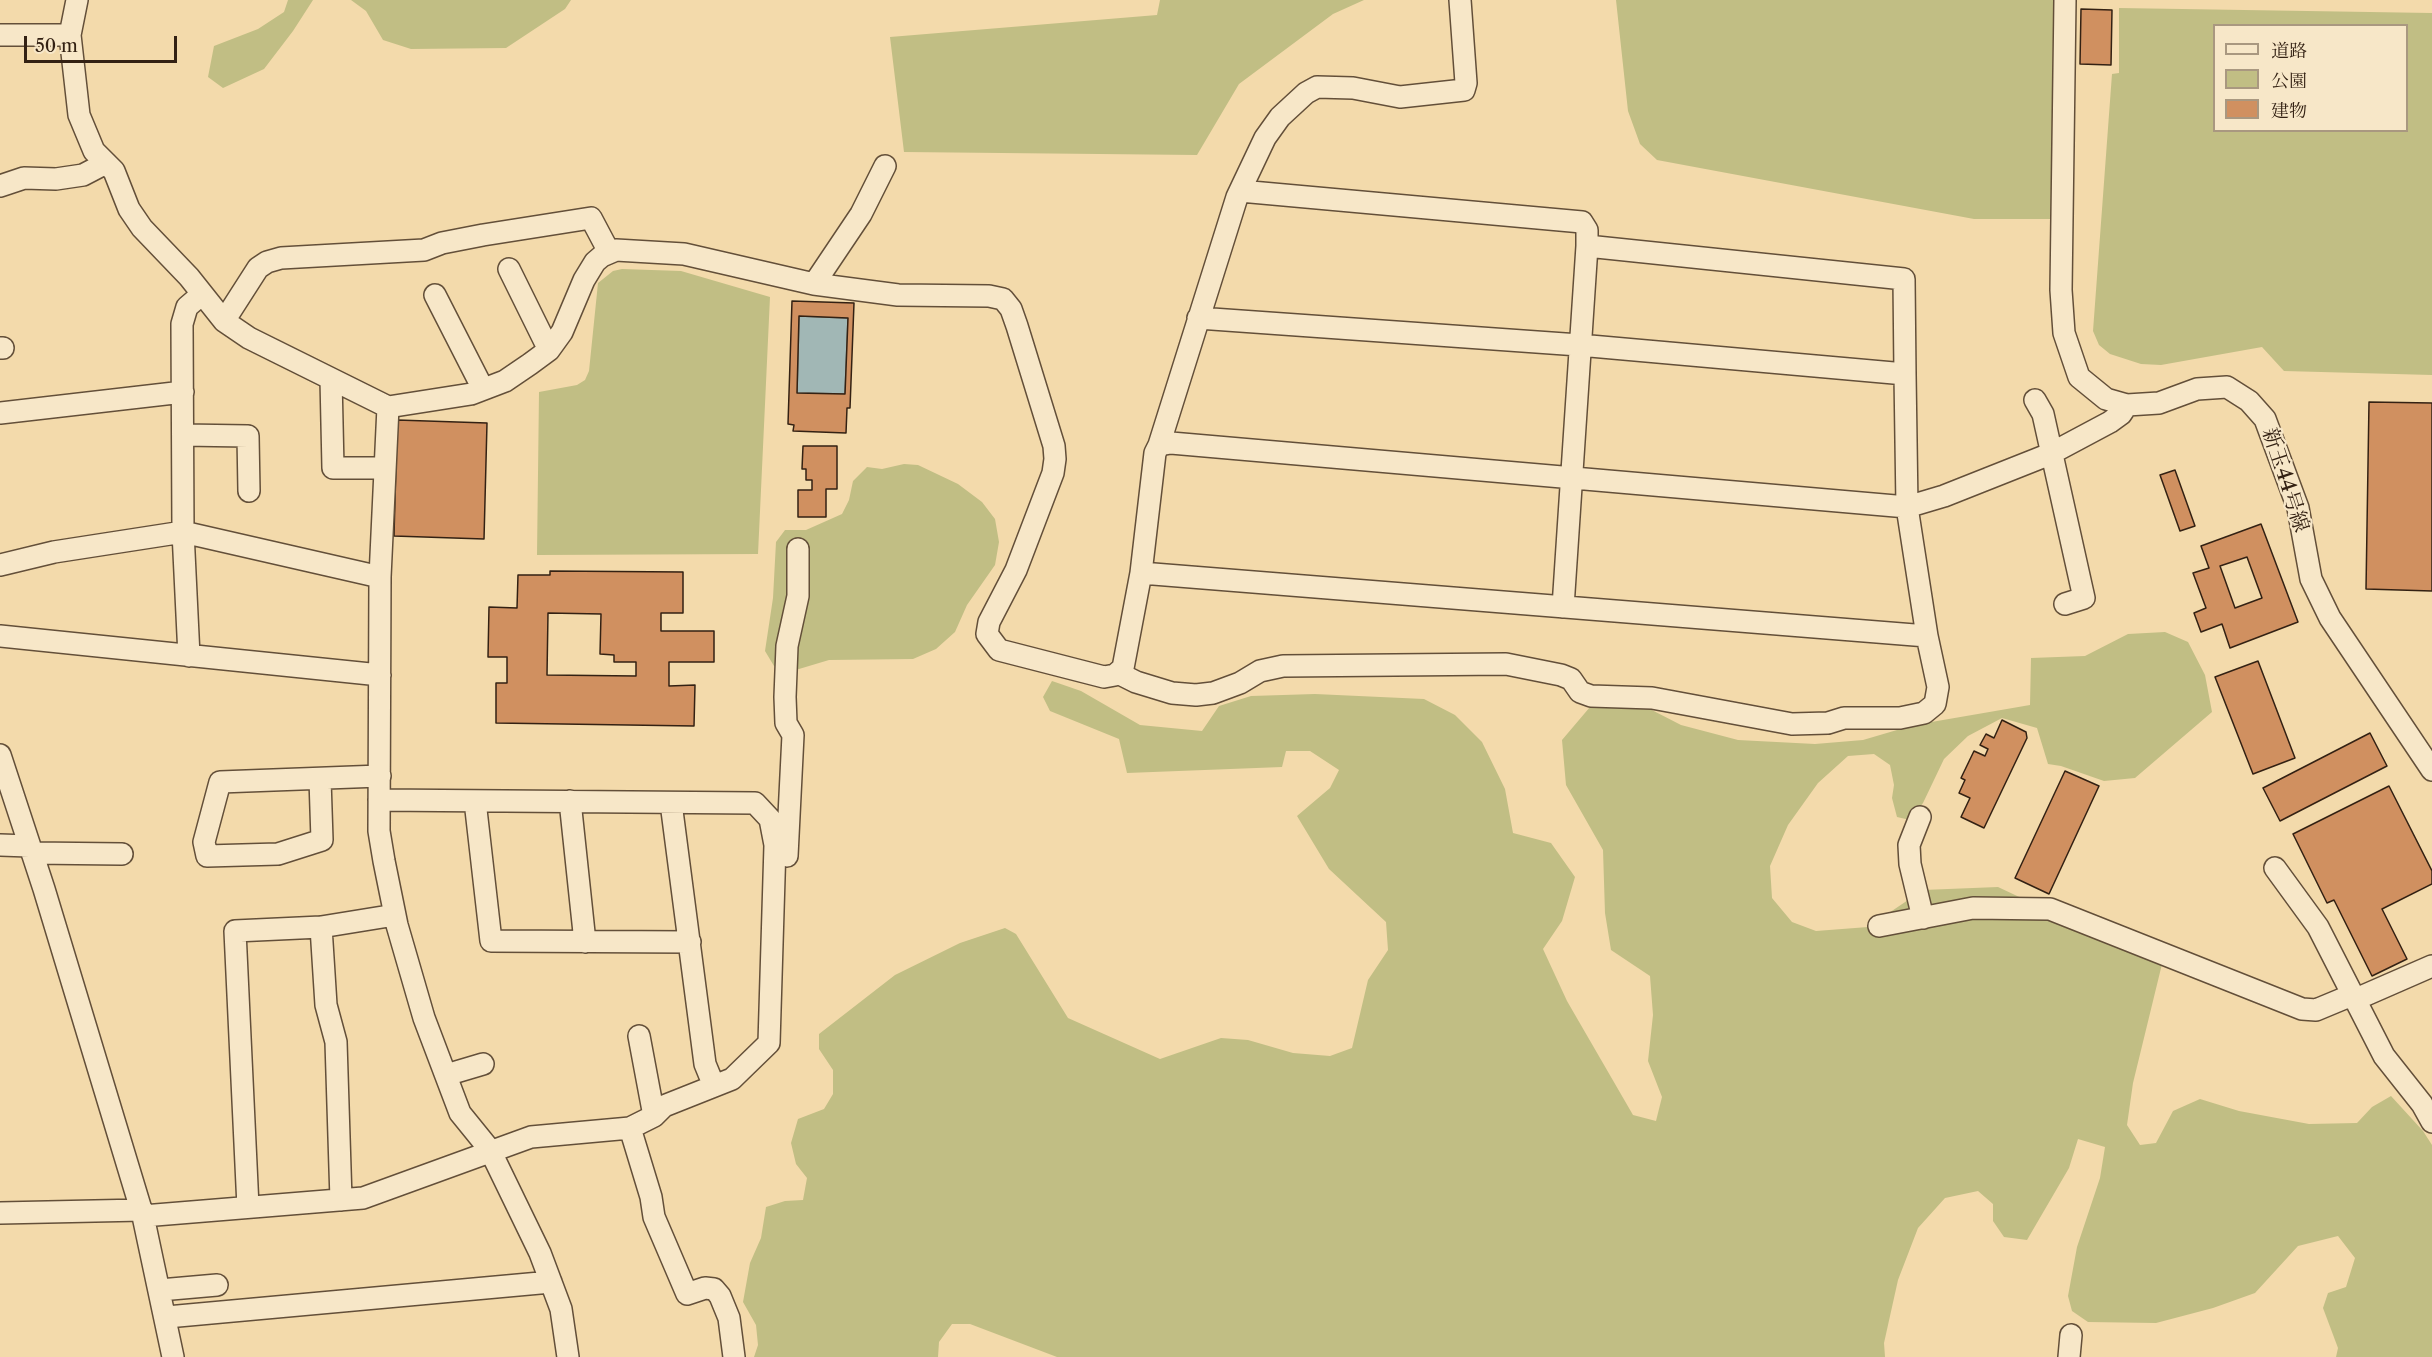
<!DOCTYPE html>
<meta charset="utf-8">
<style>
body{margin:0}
#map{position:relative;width:2432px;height:1357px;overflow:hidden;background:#f3daab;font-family:"Libre Caslon Text","Noto Serif JP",serif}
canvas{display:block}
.legend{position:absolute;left:2213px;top:24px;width:195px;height:108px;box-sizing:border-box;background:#f7e7c8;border:2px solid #a99880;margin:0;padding:8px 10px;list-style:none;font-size:18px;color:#332113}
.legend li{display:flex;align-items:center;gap:12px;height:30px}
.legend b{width:30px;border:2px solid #a99880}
.scale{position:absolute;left:24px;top:36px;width:153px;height:27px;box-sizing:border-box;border:3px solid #332113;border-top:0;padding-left:8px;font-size:18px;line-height:21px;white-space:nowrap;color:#332113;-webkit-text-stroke:4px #f7e7c8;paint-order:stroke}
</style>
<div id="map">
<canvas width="2432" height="1357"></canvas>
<ul class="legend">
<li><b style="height:8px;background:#f7e7c8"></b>道路</li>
<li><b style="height:16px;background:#c1be84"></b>公園</li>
<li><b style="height:16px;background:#d09060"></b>建物</li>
</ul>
<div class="scale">50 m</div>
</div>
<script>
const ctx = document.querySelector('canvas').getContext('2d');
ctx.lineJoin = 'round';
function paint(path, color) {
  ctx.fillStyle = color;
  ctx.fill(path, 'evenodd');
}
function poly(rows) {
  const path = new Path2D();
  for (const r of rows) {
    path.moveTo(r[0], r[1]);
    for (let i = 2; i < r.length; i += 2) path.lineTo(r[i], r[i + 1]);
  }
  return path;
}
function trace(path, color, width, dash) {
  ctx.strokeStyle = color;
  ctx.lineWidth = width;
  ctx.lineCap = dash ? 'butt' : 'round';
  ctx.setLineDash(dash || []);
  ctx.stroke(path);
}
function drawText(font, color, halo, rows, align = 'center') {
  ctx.font = font + ' "Libre Caslon Text","Noto Serif JP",serif';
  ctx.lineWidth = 4.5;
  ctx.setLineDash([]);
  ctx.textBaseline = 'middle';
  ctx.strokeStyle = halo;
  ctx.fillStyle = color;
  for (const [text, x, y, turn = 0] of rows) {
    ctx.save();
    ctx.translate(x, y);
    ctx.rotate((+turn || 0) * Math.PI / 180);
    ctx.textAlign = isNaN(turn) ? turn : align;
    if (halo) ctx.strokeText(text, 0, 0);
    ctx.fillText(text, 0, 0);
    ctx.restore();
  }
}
const green = poly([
 [288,0,313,0,293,31,264,69,223,88,208,77,214,46,258,29,284,12],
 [351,0,571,0,565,9,506,48,411,49,383,40,366,11],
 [1160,0,1364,0,1333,14,1239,84,1197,155,904,152,890,37,1157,15],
 [1616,0,2053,0,2052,219,1974,219,1657,160,1640,144,1628,111],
 [2119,8,2432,13,2432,375,2284,371,2262,347,2161,365,2141,364,2110,354,2099,345,2093,331,2112,74,2119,73],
 [2214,26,2406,26,2406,130,2214,130],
 [622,269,681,271,770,297,758,554,537,555,539,392,577,385,585,380,589,371,598,283,613,271],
 [904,464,918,465,958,484,982,502,995,519,999,542,995,565,967,605,955,632,936,649,913,659,829,660,799,669,774,666,765,651,773,598,776,542,785,530,806,530,842,514,849,500,853,481,867,467,882,469],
 [2165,632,2188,642,2205,675,2212,712,2135,778,2104,781,2061,766,2048,764,2037,728,2002,718,1968,736,1944,759,1923,803,1910,820,1897,817,1892,798,1894,785,1890,765,1874,754,1848,756,1818,783,1788,825,1770,866,1772,898,1792,922,1816,931,1868,927,1923,890,1998,887,2162,964,2133,1083,2127,1125,2140,1145,2156,1143,2173,1111,2200,1099,2239,1111,2309,1124,2357,1123,2372,1107,2391,1096,2423,1131,2432,1145,2432,1357,2336,1357,2338,1348,2323,1308,2328,1293,2346,1287,2355,1258,2338,1236,2298,1246,2255,1293,2213,1308,2156,1323,2088,1322,2072,1311,2068,1296,2077,1247,2100,1178,2105,1147,2078,1139,2069,1168,2027,1240,2004,1237,1993,1221,1993,1204,1978,1191,1945,1198,1918,1228,1898,1280,1884,1343,1885,1357,1057,1357,970,1324,952,1324,939,1342,938,1357,754,1357,758,1345,756,1325,743,1302,750,1263,761,1238,766,1207,785,1201,803,1200,807,1178,796,1164,791,1143,798,1119,824,1109,833,1094,833,1070,819,1049,819,1034,895,975,960,943,1005,928,1016,934,1068,1018,1160,1059,1221,1038,1248,1040,1293,1053,1330,1056,1352,1048,1368,980,1388,950,1386,922,1329,869,1297,816,1330,788,1339,770,1310,751,1286,751,1282,767,1127,773,1119,739,1050,711,1043,697,1052,681,1081,691,1140,725,1202,731,1219,706,1251,696,1315,694,1424,699,1455,715,1482,742,1505,789,1513,833,1551,843,1575,877,1562,921,1543,949,1567,1001,1633,1115,1656,1121,1662,1097,1648,1061,1653,1015,1650,976,1611,950,1605,913,1603,850,1566,785,1562,740,1590,707,1644,706,1681,725,1738,740,1815,744,1863,740,1914,725,2030,705,2031,658,2085,656,2128,634]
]);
const water = poly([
 [799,316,848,318,845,394,797,393,799,316]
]);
const building = poly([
 [2081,9,2112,10,2111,65,2080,64,2081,9],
 [792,301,854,303,850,408,847,408,846,433,793,431,794,425,788,424,792,301],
 [799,316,848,318,845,394,797,393,799,316],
 [2369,402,2432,403,2432,591,2366,589,2369,402],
 [397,420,487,423,484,539,394,536,397,420],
 [803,446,837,446,837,489,826,489,826,517,798,517,798,490,812,490,812,480,806,480,806,469,802,469,803,446],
 [2175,470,2195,526,2180,531,2160,475,2175,470],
 [2261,524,2298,622,2230,648,2222,624,2201,632,2194,613,2206,608,2193,573,2209,568,2201,546,2261,524],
 [2247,557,2262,598,2235,608,2220,566,2247,557],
 [550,571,683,572,683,613,661,613,661,631,714,631,714,662,669,662,669,686,695,685,694,726,496,723,496,683,507,683,507,657,488,657,489,607,517,608,518,575,550,575,550,571],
 [548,613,601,614,600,654,614,655,614,662,636,662,636,676,547,675,548,613],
 [2258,661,2295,758,2253,774,2215,677,2258,661],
 [2002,720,2026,732,2027,738,1984,828,1961,817,1970,798,1959,793,1965,780,1961,778,1974,751,1985,756,1988,749,1980,745,1986,734,1994,738,2002,720],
 [2370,733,2387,766,2280,821,2263,788,2370,733],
 [2065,771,2099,786,2049,894,2015,878,2065,771],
 [2389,786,2432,871,2432,884,2382,909,2407,959,2372,976,2334,900,2327,903,2293,834,2389,786]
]);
const street = poly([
 [77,0,70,35,79,115,94,151,114,171,129,209,142,228,189,277,224,321,249,338,388,407,471,394,505,381,530,364,549,350,562,332,584,280,595,262,602,256,616,250,684,254,814,284,898,295,989,296,1003,299,1011,309,1017,326,1054,446,1055,459,1053,473,1016,570,989,622,987,634,999,650,1104,677,1115,675,1123,668,1141,573,1155,453,1159,445,1237,197,1265,138,1280,117,1306,93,1317,87,1353,88,1400,97,1464,90,1466,83,1460,0],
 [2065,0,2061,290,2064,333,2079,377,2106,399,2127,405,2159,403,2197,389,2227,387,2249,401,2265,419,2298,508,2311,579,2330,618,2432,770],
 [0,35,70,35],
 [0,186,24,178,56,179,83,175,106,163],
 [1240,191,1582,222,1587,230,1587,246,1563,607],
 [1587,246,1904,279,1905,374],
 [509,269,549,350],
 [814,284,861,214,885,166],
 [435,295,483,389],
 [224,321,258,268,267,262,281,258,424,250,442,243,483,235,591,218,609,252],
 [0,348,3,348],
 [331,379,333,468,385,468],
 [2035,400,2043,414,2084,598,2065,604],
 [388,407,380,577,379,831,384,861,397,925,424,1018,460,1113,490,1150,540,1253,561,1309,568,1357],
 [0,413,183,392],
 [183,435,248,436,249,491],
 [1159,445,1171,443,1907,507,1944,496,2050,454,2110,422,2121,414,2127,405],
 [0,565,54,552,183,532,380,577],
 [1141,573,1927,636,1907,507,1905,374,1579,345,1198,318],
 [0,636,380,675],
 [189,656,183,532,182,324,187,307,201,295],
 [1118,673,1136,682,1172,693,1196,695,1213,693,1240,683,1260,671,1283,666,1506,664,1561,675,1571,679,1580,692,1591,696,1652,698,1792,724,1828,723,1844,718,1900,718,1924,713,1935,704,1938,687,1927,636],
 [0,755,44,889,143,1216,173,1357],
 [320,779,322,840,278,854,207,856,204,842,220,782,380,776],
 [475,801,491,941,690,942],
 [570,801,585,942],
 [671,803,705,1064,714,1086],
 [1920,817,1909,845,1910,864,1923,918],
 [0,845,29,846],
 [32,853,122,854],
 [787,856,793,735,786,723,785,697,787,646,798,596,798,549],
 [2275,868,2318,927,2384,1056,2422,1104,2432,1122],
 [1879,926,1973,908,2050,909,2302,1009,2316,1010,2352,995],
 [321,927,326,1005,336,1042,341,1200],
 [2354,1000,2432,966],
 [639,1036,654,1116],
 [446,1075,483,1064],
 [630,1128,651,1197,654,1217,687,1294,705,1288,714,1289,720,1296,729,1318,734,1357],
 [248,1207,235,931,321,927,395,915],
 [0,1213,142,1210],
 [143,1216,363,1198,531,1137,630,1128,654,1116,664,1106,732,1079,769,1043,775,845,770,819,755,803,379,800],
 [160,1290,217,1285],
 [167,1317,551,1282],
 [2069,1357,2071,1335]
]);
const streetNames = [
 ["新玉44号線",2285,480,72]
];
paint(green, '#c1be84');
paint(water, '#a1b7b5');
trace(water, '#757b74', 1.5);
paint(building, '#d09060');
trace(building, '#332113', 1.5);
trace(street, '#634f39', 24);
trace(street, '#f7e7c8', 21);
drawText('21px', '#332113', '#f7e7c8', streetNames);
</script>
